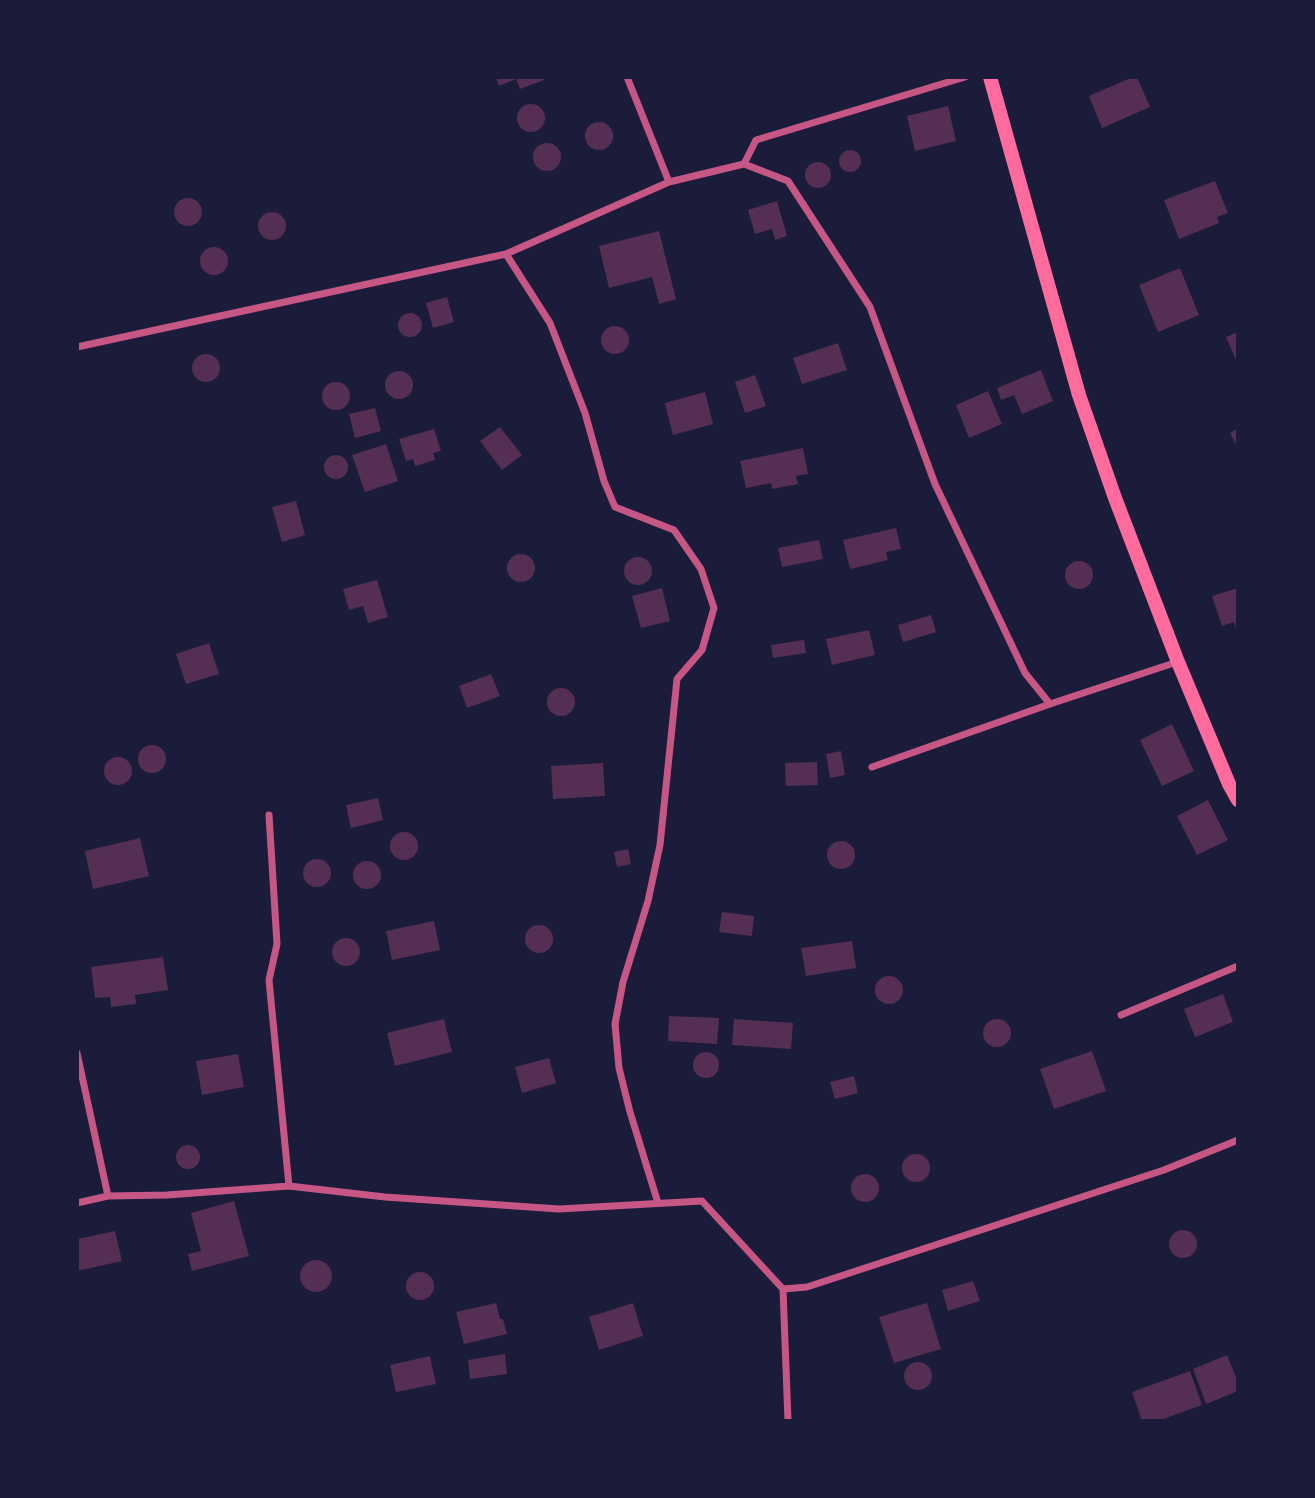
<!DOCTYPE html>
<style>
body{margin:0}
#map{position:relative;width:1315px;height:1498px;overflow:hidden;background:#1b1b3a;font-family:"Exo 2",sans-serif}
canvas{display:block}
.frame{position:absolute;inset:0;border:79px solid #1b1b3a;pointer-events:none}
</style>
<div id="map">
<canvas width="1315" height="1498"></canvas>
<div class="frame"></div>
</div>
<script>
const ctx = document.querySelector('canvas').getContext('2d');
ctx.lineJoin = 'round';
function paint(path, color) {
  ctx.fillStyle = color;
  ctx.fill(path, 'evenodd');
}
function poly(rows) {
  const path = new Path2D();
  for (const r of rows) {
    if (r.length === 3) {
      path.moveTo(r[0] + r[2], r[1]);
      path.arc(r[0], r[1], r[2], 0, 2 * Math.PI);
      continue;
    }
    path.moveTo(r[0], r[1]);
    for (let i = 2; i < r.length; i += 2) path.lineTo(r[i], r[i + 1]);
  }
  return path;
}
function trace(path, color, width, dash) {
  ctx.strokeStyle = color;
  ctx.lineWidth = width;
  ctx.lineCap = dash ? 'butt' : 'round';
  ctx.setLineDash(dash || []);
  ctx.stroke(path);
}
const building = poly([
 [496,77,543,77,544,80,520,89,516,79,499,86],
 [1133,77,1137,77,1150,107,1102,128,1089,96],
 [531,118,14],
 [948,106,956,141,915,151,907,116],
 [599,136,14],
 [547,157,14],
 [850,161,11],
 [818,175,13],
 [1215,181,1228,213,1217,217,1219,223,1179,239,1164,200],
 [188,212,14],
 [777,201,787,236,775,240,772,229,755,234,748,210],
 [272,226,14],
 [659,231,676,299,659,304,652,277,609,288,599,246],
 [214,261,14],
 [1180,268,1199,315,1158,332,1139,285],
 [447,297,454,322,433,328,426,303],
 [410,325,12],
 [615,340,14],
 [1238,332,1238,364,1226,337],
 [838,343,847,370,802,384,793,358],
 [206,368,14],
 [1041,370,1053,401,1022,414,1014,395,1001,400,997,388],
 [399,385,14],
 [755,375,766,406,745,413,735,382],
 [336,396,14],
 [988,391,1002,424,969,438,956,405],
 [705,392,713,424,673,435,665,403],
 [375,408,381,431,355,438,349,414],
 [500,427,522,455,502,470,480,441],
 [1238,428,1238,448,1230,433],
 [434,429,441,451,433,453,435,460,415,466,413,459,406,461,399,439],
 [386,444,398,481,365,492,352,455],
 [803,448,808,474,796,476,798,484,772,489,771,483,746,488,740,461],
 [336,467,12],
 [296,501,305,535,282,542,272,507],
 [896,528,901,549,886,552,888,560,850,569,843,540],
 [819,540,823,559,782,567,778,548],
 [521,568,14],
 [638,571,14],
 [1079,575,14],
 [377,580,388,617,368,623,363,606,349,610,343,589],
 [662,588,670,621,641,628,632,596],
 [1238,588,1238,633,1237,633,1234,622,1222,626,1212,596],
 [931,615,936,632,903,642,898,625],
 [869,630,875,655,832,665,826,639],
 [804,640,806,653,773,658,771,645],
 [209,643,219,674,186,684,176,654],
 [491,674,500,696,467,708,459,686],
 [561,702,14],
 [1172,724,1194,771,1162,786,1140,740],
 [152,759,14],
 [841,751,845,775,830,778,826,754],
 [118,771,14],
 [817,762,818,785,786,786,785,763],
 [603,763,605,796,553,799,551,766],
 [378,798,383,820,351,828,346,805],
 [1208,800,1228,840,1197,855,1177,816],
 [404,846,14],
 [140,838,149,876,93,889,85,851],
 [841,855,14],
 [628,849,631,864,617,867,614,852],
 [317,873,14],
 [367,875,14],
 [722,912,754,916,752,936,719,932],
 [434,921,440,950,392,960,386,931],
 [539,939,14],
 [346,952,14],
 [852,941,856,968,806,976,801,948],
 [163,957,168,990,135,995,136,1004,111,1007,110,997,95,998,91,967],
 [889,990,14],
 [1223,994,1233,1022,1195,1037,1184,1009],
 [669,1016,719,1018,717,1044,668,1041],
 [997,1033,14],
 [444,1019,452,1052,395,1066,387,1033],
 [734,1019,793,1023,791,1049,732,1045],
 [1092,1051,1106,1091,1054,1109,1040,1069],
 [706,1065,13],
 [238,1054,244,1087,202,1095,196,1061],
 [549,1058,556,1083,522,1093,515,1067],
 [854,1076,858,1093,835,1099,830,1082],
 [188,1157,12],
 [916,1168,14],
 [865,1188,14],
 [234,1201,249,1256,192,1271,188,1254,201,1251,191,1213],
 [1183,1244,14],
 [115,1231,122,1261,77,1271,77,1239],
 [316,1276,16],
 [420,1286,14],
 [973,1281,980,1301,948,1311,942,1290],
 [496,1303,500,1319,503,1319,507,1334,464,1344,456,1312],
 [633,1303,643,1336,599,1350,589,1317],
 [927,1303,941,1349,894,1363,879,1317],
 [505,1354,507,1374,470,1379,468,1360],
 [1227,1355,1238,1382,1238,1391,1206,1404,1193,1369],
 [430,1356,436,1384,396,1392,390,1365],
 [918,1376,14],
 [1190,1371,1202,1405,1158,1421,1142,1421,1132,1392]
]);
const minor = poly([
 [627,77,669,182],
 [744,164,788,181,870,307,935,484,1025,673,1050,704],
 [506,254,550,323,585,413,604,481,615,507,674,530,701,569,714,608,702,650,677,679,660,845,648,901,623,982,615,1024,619,1068,630,1112,658,1203],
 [77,347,506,254,669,182,744,164,756,140,965,77],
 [872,767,1050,704,1177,662],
 [269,815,277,944,269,980,289,1186],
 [1121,1015,1238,966],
 [77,1053,108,1196,167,1195,289,1186,385,1197,559,1209,702,1201,783,1289,788,1421],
 [77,1203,108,1196],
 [783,1289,807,1287,1164,1170,1238,1140]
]);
const secondary = poly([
 [990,77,1079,395,1115,498,1178,662,1229,784,1238,800]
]);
paint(building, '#542f53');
trace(minor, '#c65784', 7);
trace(secondary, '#ff6b9d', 14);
</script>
